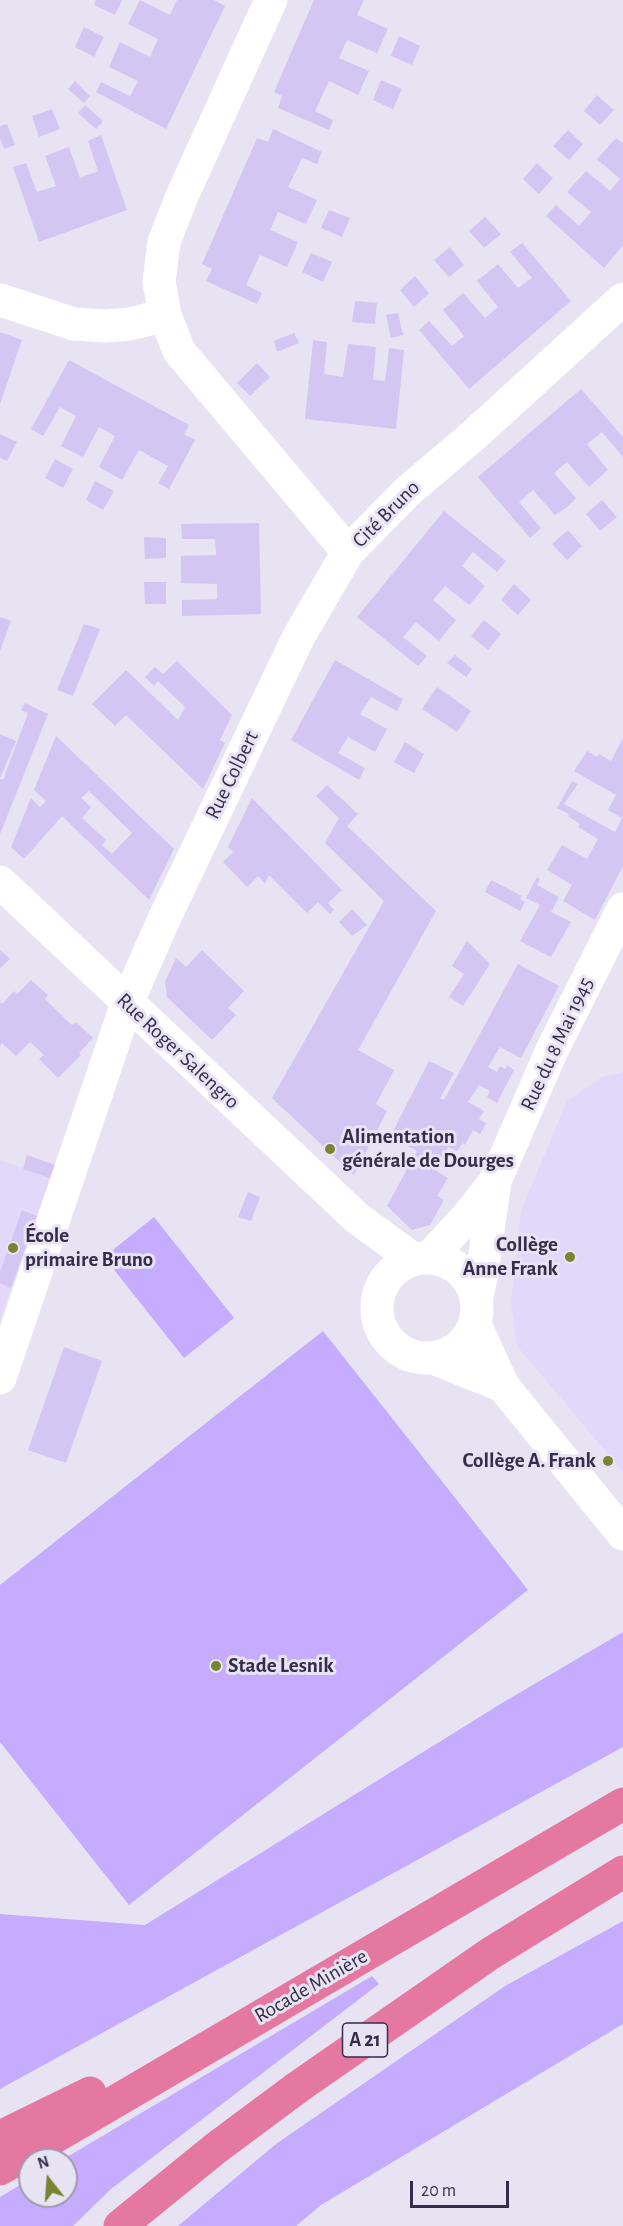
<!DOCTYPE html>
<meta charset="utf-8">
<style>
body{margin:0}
#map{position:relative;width:623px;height:2226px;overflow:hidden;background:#e7e3f2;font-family:"Alegreya Sans",sans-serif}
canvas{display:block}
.north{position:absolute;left:18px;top:2148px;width:60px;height:60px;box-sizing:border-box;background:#e7e3f2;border:2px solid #a09aaf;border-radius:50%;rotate:343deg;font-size:16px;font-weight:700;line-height:24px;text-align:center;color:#362d4b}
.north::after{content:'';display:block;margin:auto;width:21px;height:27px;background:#778432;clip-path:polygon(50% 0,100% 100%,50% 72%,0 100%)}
.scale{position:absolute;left:410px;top:2181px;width:99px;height:27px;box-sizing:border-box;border:3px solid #362d4b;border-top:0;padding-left:8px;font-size:18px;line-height:21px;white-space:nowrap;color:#362d4b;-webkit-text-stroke:4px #e7e3f2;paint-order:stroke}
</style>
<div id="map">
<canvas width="623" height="2226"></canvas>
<div class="north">N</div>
<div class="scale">20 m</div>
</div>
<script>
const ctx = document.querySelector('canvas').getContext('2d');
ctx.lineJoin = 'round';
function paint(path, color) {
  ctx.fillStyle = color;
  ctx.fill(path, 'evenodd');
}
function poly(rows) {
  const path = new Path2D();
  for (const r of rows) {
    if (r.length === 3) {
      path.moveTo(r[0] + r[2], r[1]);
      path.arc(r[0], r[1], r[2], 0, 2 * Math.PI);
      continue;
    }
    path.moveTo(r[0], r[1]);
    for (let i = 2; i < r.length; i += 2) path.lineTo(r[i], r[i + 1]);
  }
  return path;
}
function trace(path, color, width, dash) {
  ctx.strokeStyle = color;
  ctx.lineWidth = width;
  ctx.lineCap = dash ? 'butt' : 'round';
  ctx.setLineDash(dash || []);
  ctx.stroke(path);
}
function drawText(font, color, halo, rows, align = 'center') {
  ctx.font = font + ' "Alegreya Sans",sans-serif';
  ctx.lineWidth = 6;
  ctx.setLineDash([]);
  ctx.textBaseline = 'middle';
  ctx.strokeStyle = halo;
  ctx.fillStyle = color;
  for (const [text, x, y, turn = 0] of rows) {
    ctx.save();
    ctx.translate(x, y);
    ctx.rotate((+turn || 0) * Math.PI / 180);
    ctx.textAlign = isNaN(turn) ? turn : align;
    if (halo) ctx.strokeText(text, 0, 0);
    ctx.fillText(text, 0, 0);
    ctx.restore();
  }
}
const built = poly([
 [623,1072,623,1472,517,1346,511,1303,521,1211,567,1101,602,1077],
 [0,1160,50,1178,0,1319]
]);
const green = poly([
 [154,1217,234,1318,184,1358,104,1257],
 [323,1331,528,1590,129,1905,0,1742,0,1585],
 [623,1632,623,1747,0,2089,0,1914,145,1925,502,1703],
 [623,1921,623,2024,321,2205,296,2226,178,2226,276,2144,505,1986],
 [372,1976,379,1984,111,2189,73,2226,0,2226,0,2197,30,2179,30,2196,66,2196,66,2160,62,2160]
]);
const building = poly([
 [96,0,122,0,115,15,94,5],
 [140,0,170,15,177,0,214,0,225,6,166,129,96,92,101,82,130,96,138,81,109,67,120,42,150,57,158,39,128,24],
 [314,0,364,0,357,15,388,29,377,53,347,40,339,58,369,71,358,95,329,81,315,111,333,120,329,130,278,108,282,96,274,92],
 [84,27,104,37,94,57,75,47],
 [399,36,420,46,412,65,391,56],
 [381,80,402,89,393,109,373,100],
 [75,81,90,96,84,103,68,89],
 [597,95,614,110,600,125,584,111],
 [85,105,103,121,96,129,78,113],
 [52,109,60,129,39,137,32,116],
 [7,124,15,145,4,149,0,138,0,126],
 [273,129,322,152,317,164,302,158,288,187,317,200,306,224,278,212,270,230,298,242,287,267,260,255,246,285,262,293,257,304,206,281,212,269,202,264,257,138,268,142],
 [568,130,583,144,569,160,553,146],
 [101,135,127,210,39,242,13,167,26,163,37,192,56,186,45,156,69,147,80,178,98,171,88,141],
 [616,138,623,143,623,245,604,268,546,216,556,205,579,226,591,212,567,192,586,171,610,191,620,179,597,159],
 [537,163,553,178,539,194,523,179],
 [329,210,350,218,342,237,321,228],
 [485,217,501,234,484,248,469,231],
 [522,243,571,301,469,389,419,330,429,321,452,346,464,336,443,310,463,293,485,318,498,307,477,281,498,264,518,288,532,278,510,252],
 [450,247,464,265,449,277,434,260],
 [311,253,332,262,323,282,302,272],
 [415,276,429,293,414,307,400,290],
 [355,301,377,303,375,324,352,322],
 [398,313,403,335,391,338,386,315],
 [0,332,22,340,0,404],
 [294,333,299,343,277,352,274,341],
 [313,340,327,342,324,374,343,377,348,344,376,347,373,380,385,381,389,348,404,350,396,429,305,419],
 [69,360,189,425,184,434,195,440,169,489,158,483,168,466,139,450,122,480,99,467,115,436,99,427,83,457,61,446,76,416,60,407,43,436,31,429],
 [257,363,270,377,250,396,237,383],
 [581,389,623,437,623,457,602,432,587,444,608,470,589,487,567,462,554,473,576,498,566,508,555,515,533,490,519,502,541,528,530,538,478,477],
 [0,434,17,442,7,461,0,458],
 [55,459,73,469,63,488,45,478],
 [95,481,114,491,103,510,86,500],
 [602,500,617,517,600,531,586,514],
 [444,511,506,561,497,572,473,552,462,566,485,586,477,596,469,605,445,586,433,600,456,620,439,641,416,622,403,637,427,656,418,666,357,617],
 [259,523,261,614,182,616,182,600,217,599,217,584,181,583,181,556,216,555,215,539,182,539,181,524],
 [568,530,582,546,567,560,552,544],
 [144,537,166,538,166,558,145,559],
 [144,582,166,582,166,604,145,604],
 [514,584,531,600,518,615,501,600],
 [0,617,11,621,0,651],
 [484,620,501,634,488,650,471,636],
 [84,624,100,629,73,696,57,690],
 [455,655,472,669,466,677,447,663],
 [335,660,403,699,397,711,371,697,360,714,387,729,375,752,348,737,338,753,365,768,359,780,291,740],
 [177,661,232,715,220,740,225,743,203,789,126,715,115,726,92,704,126,670,178,720,185,707,158,681,154,686,145,677,155,667,163,674],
 [437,687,471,711,457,732,422,709],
 [25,703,48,714,0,834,0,779,3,780,28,713,21,710],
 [0,734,16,741,0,778],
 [56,736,174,849,149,900,62,816,24,859,11,847,31,798,40,807,46,801,34,790],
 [89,791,132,833,112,854,102,845,106,840,82,818,91,807,81,798],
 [623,738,623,866,595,920,563,901,572,885,547,870,562,845,587,859,598,839,578,827,580,824,568,816,569,814,557,808,572,781,578,784,564,804,615,832,622,818,608,810,616,795,574,771,587,751,597,757,599,754,611,761],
 [405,742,424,754,414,773,394,762],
 [327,785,358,814,347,826,436,911,358,1050,394,1070,376,1104,387,1111,354,1175,272,1098,384,901,325,843,339,818,316,796],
 [252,798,342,890,328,903,334,910,330,914,318,902,307,913,269,875,265,884,258,876,247,887,223,862,233,852,228,847],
 [537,877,540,879,537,885,559,897,551,912,571,922,551,957,520,941,540,905,526,898],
 [491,880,522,896,520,899,525,902,520,911,485,892],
 [352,909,367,925,352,936,339,922],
 [467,941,490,964,463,1006,449,997,464,974,452,966],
 [0,950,10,959,0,968],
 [202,950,244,991,228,1008,236,1015,212,1040,167,997,165,982,176,958,186,967],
 [518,964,559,986,521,1058,500,1047,488,1067,497,1072,500,1066,505,1069,507,1065,514,1070,497,1103,487,1097,490,1091,479,1085,468,1102,484,1111,479,1119,486,1123,480,1134,473,1130,465,1145,463,1143,457,1151,448,1147,435,1170,448,1178,437,1196,444,1200,430,1225,412,1230,387,1206,417,1151,390,1137,429,1061,454,1073,440,1098,444,1100],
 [31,980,48,995,45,999,58,1012,72,1025,76,1022,93,1038,79,1053,81,1055,58,1078,39,1059,44,1055,30,1042,16,1056,2,1043,0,1046,0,1002,2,1004,14,991,17,994],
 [27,1155,55,1165,50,1178,23,1169],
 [248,1192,260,1197,251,1221,238,1217],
 [22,1210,37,1216,11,1288,0,1283,0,1272],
 [64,1347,102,1361,66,1463,28,1450]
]);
const minor = poly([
 [271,0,182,196,164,242,159,282,165,315,179,351,348,552],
 [0,300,74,324,106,326,130,324,165,315],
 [0,882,357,1218,413,1259],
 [430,1257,466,1218,494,1183],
 [427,1308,50],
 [477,1296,482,1274,495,1181,552,1050,623,909],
 [475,1324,503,1386,623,1534],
 [433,1358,503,1386],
 [0,1378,127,1003,165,917,298,638,348,552,408,491,474,435,623,299]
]);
const highway = poly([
 [0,2137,90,2093],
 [0,2169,623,1804],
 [120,2226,216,2148,298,2087,491,1953,623,1872]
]);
const markers = [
 [330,1149,6,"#778432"],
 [13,1248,6,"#778432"],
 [570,1257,6,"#778432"],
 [608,1461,6,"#778432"],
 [216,1666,6,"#778432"]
];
const shields = [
 [365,2040,45]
];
const shieldNames = [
 ["A 21",365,2040]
];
const streetNames = [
 ["Cité Bruno",386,514,-45],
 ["Rue Colbert",232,775,-64],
 ["Rue du 8 Mai 1945",557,1044,-65],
 ["Rue Roger Salengro",178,1051,43],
 ["Rocade Minière",311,1986,-30]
];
const poiNames = [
 ["Alimentation",342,1137],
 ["générale de Dourges",342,1161],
 ["École",25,1236],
 ["primaire Bruno",25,1260],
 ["Collège",558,1245,"right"],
 ["Anne Frank",558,1269,"right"],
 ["Collège A. Frank",596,1461,"right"],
 ["Stade Lesnik",228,1666]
];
paint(built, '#e1d8fa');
paint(green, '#c5acfe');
paint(building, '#d3c6f3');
trace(minor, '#fff', 33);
trace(highway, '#e578a1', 33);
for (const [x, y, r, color] of markers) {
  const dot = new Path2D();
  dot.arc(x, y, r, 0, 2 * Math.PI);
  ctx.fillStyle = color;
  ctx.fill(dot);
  trace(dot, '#e7e3f2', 2);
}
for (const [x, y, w] of shields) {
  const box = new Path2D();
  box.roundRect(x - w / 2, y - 17, w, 34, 4.5);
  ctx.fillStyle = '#e7e3f2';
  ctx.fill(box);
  trace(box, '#362d4b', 1.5);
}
drawText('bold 20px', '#362d4b', null, shieldNames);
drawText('21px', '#362d4b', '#e7e3f2', streetNames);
drawText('bold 21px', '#362d4b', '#e7e3f2', poiNames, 'left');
</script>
